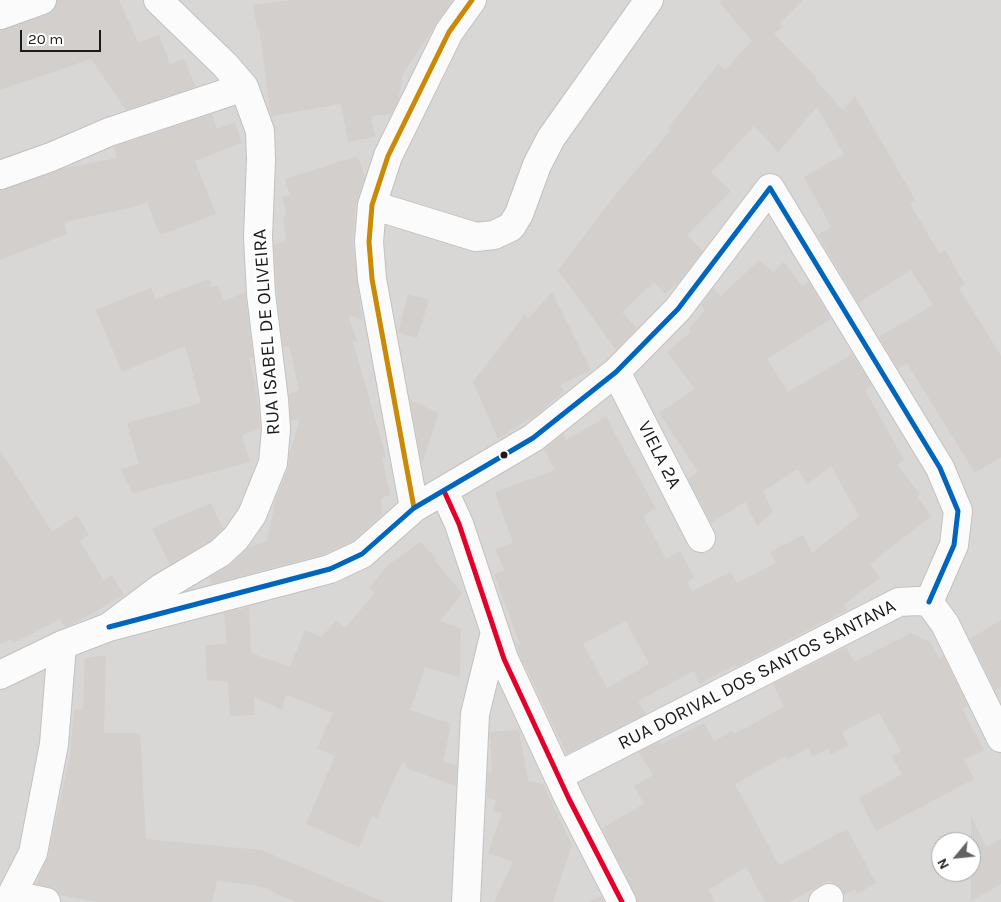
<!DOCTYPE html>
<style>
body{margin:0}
#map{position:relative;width:1001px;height:902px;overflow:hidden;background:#eae7e4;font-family:Karla,sans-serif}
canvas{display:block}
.north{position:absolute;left:931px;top:832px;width:50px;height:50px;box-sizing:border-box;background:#fff;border:1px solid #a4a4a4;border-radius:50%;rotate:242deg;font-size:14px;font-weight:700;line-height:20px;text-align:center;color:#1b1b1b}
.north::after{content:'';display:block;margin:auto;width:18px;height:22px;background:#636261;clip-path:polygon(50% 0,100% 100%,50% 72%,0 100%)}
.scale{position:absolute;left:20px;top:30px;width:81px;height:22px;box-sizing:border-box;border:2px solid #1b1b1b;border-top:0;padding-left:6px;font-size:15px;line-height:18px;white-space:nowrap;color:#1b1b1b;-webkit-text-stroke:4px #fff;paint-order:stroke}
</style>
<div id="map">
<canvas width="1001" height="902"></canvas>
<div class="north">N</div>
<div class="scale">20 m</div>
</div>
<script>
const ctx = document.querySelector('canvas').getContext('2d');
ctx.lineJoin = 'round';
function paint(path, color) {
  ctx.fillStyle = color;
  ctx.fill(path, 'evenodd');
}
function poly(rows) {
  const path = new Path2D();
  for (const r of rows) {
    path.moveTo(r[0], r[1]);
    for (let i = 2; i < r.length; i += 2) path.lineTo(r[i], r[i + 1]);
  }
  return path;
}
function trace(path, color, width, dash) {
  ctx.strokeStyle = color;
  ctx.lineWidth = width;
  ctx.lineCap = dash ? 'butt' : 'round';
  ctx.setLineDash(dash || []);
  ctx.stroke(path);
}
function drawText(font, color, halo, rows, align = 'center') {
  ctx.font = font + ' Karla,sans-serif';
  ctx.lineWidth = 4.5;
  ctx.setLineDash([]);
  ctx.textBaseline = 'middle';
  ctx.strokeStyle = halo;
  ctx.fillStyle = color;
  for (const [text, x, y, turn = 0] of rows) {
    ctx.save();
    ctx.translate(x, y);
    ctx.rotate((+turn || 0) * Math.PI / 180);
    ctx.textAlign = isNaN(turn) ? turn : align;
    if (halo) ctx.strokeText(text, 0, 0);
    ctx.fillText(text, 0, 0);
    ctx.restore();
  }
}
const residential = poly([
 [0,0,1001,0,1001,902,0,902],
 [941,842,971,842,971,872,941,872]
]);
const building = poly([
 [57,0,119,0,138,42,159,35,170,64,184,59,196,87,126,110,91,59,0,90,0,30,48,14,54,10],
 [292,0,452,0,403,74,398,101,391,114,371,116,375,137,348,142,341,104,271,116,259,27,257,28,253,5],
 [723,0,803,0,780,23,783,26,774,34,817,78,815,80,843,110,855,96,916,201,910,204,939,253,945,250,965,285,959,288,1001,356,1001,457,975,473,907,363,898,369,879,337,933,305,911,270,858,303,818,235,831,227,804,177,844,154,817,107,778,152,754,126,711,172,731,191,687,235,703,251,679,282,665,294,654,282,622,312,637,328,616,350,558,270,620,189,670,131,668,128,718,64,725,70,752,41,720,3],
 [212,114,217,129,235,122,242,143,195,161,216,214,160,235,147,202,134,207,64,222,67,234,0,260,0,190,65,168,117,158,114,147],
 [358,156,365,177,356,204,353,241,362,320,348,315,357,341,353,342,386,457,382,458,390,495,381,498,382,515,353,541,325,554,212,584,210,577,231,565,248,548,267,541,276,498,288,469,290,451,300,419,291,421,289,394,299,390,289,346,283,348,277,293,274,245,286,241,283,216,287,215,282,197,290,195,285,179],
 [759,260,773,272,784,262,802,286,809,282,831,319,767,359,788,392,852,354,872,385,865,390,904,460,897,465,920,494,917,497,931,516,870,564,880,578,844,604,847,610,736,667,735,665,699,684,694,671,638,701,646,714,567,754,519,653,515,642,521,647,494,574,504,571,496,549,513,543,495,492,555,470,544,449,563,434,566,440,606,417,656,509,643,516,666,559,680,551,694,577,687,582,692,591,731,572,737,583,776,563,770,552,803,535,812,553,859,516,831,466,807,485,798,469,763,491,773,512,757,526,745,502,711,523,688,479,698,472,659,413,695,389,667,352,691,332,689,329,705,310,701,305,713,289,721,296],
 [626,621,649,664,607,688,583,644],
 [209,279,212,287,218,285,224,301,245,292,253,357,249,358,257,393,260,429,242,435,250,462,133,493,120,469,139,464,127,423,201,403,185,346,122,372,96,310,151,288,156,299],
 [552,292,591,370,560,385,564,392,529,421,528,419,498,439,473,382,525,314,528,319],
 [408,294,429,300,417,338,398,332],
 [410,400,439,413,422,464,417,439],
 [0,450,52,532,77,515,89,535,80,541,104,581,112,575,124,595,73,624,65,627,60,619,14,643,11,639,0,644],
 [211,503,223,529,211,540,170,565,152,528],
 [420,542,436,558,434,560,462,593,440,621,461,629,460,677,425,667,410,710,451,724,443,762,457,765,456,786,406,768,407,765,402,762,377,818,372,816,359,847,306,824,335,756,317,748,333,713,286,695,282,710,254,697,255,715,230,716,228,682,207,680,205,645,227,644,224,613,249,607,251,653,290,667,305,630,322,637,336,620,345,628,375,593,369,588,388,565],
 [1001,620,1001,687,995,690,970,639],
 [911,633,930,642,939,658,943,655,968,706,962,709,984,750,964,760,974,779,876,831,859,798,902,774,892,756,901,751,879,713,842,732,848,746,830,755,828,749,813,757,808,748,787,760,786,756,735,784,779,865,847,829,876,883,857,894,855,889,844,895,842,889,830,880,789,902,765,902,746,867,708,890,715,902,638,902,602,828,644,804,634,786,653,775,639,752,660,741,662,744,704,723,714,741,732,731,734,734,784,707,773,684,846,647,854,662],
 [106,655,104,733,140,733,146,839,261,850,385,902,295,902,260,886,217,881,212,902,98,902,60,895,50,887,36,884,48,856,70,756,74,710,83,709,85,658],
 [519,730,528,781,543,784,572,845,553,902,494,902,513,862,488,853,502,813,493,811,496,801,487,797,488,772,492,773,490,732],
 [971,816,986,847,1001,839,1001,884,971,901],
 [601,896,604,902,589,902,589,901]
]);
const minor = poly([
 [0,15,42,0],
 [0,175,51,157,109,132,244,87],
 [372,205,476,237,494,235,511,227,519,214,537,165,551,138,649,0],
 [616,372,701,538],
 [444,491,459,524,504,659,569,799,622,902],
 [414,508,372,279,369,242,372,205,388,156,449,32,472,0],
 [109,627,330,569,362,554,414,508,533,438,616,372,678,309,770,188,940,468,958,511,954,545,929,602],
 [0,675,62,645,109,627,161,588,220,553,236,538,252,515,273,463,276,429,274,400,261,294,258,237,261,159,260,131,244,87,225,65,158,0],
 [558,776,899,602,917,601,929,602,945,624,1001,738],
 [13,895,46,902],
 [8,902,33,853,54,744,62,645],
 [466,902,475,714,495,632],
 [823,902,829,898]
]);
const bus1 = poly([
 [444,491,459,524,504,659,569,799,622,902]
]);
const bus2 = poly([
 [414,508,372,279,369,242,372,205,388,156,449,32,472,0]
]);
const bus3 = poly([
 [109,627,330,569,362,554,414,508,533,438,616,372,678,309,770,188,940,468,958,511,954,545,929,602]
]);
const markers = [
 [504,455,4.5,"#1b1b1b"]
];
const streetNames = [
 ["RUA ISABEL DE OLIVEIRA",267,332,-94],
 ["VIELA 2A",659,455,63],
 ["RUA DORIVAL DOS SANTOS SANTANA",757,675,-27]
];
paint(residential, '#d9d7d5');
paint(building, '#d2cfcc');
trace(minor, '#c2c1c0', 30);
trace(minor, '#fcfbfb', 28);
trace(bus1, '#e4002b', 5);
trace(bus2, '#cb8a05', 5);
trace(bus3, '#0065bd', 5);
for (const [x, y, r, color] of markers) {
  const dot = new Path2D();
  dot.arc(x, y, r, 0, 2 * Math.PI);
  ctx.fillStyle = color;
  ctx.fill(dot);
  trace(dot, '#fff', 2);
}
drawText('19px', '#1b1b1b', '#fff', streetNames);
</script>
